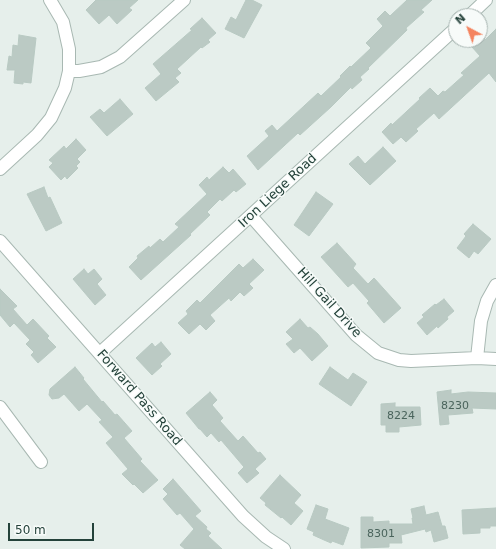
<!DOCTYPE html>
<style>
body{margin:0}
#map{position:relative;width:496px;height:549px;overflow:hidden;background:#e6efeb;font-family:"DejaVu Sans",sans-serif}
canvas{display:block}
.north{position:absolute;left:448px;top:8px;width:40px;height:40px;box-sizing:border-box;background:#f7fbf9;border:1px solid #a3b1ad;border-radius:50%;rotate:319deg;font-size:11px;font-weight:700;line-height:16px;text-align:center;color:#24423a}
.north::after{content:'';display:block;margin:auto;width:14px;height:18px;background:#f4845f;clip-path:polygon(50% 0,100% 100%,50% 72%,0 100%)}
.scale{position:absolute;left:8px;top:523px;width:86px;height:18px;box-sizing:border-box;border:2px solid #24423a;border-top:0;padding-left:5px;font-size:12px;line-height:14px;white-space:nowrap;color:#24423a;-webkit-text-stroke:3px #f7fbf9;paint-order:stroke}
</style>
<div id="map">
<canvas width="496" height="549"></canvas>
<div class="north">N</div>
<div class="scale">50 m</div>
</div>
<script>
const ctx = document.querySelector('canvas').getContext('2d');
ctx.lineJoin = 'round';
function paint(path, color) {
  ctx.fillStyle = color;
  ctx.fill(path, 'evenodd');
}
function poly(rows) {
  const path = new Path2D();
  for (const r of rows) {
    path.moveTo(r[0], r[1]);
    for (let i = 2; i < r.length; i += 2) path.lineTo(r[i], r[i + 1]);
  }
  return path;
}
function trace(path, color, width, dash) {
  ctx.strokeStyle = color;
  ctx.lineWidth = width;
  ctx.lineCap = dash ? 'butt' : 'round';
  ctx.setLineDash(dash || []);
  ctx.stroke(path);
}
function drawText(font, color, halo, rows, align = 'center') {
  ctx.font = font + ' "DejaVu Sans",sans-serif';
  ctx.lineWidth = 3;
  ctx.setLineDash([]);
  ctx.textBaseline = 'middle';
  ctx.strokeStyle = halo;
  ctx.fillStyle = color;
  for (const [text, x, y, turn = 0] of rows) {
    ctx.save();
    ctx.translate(x, y);
    ctx.rotate((+turn || 0) * Math.PI / 180);
    ctx.textAlign = isNaN(turn) ? turn : align;
    if (halo) ctx.strokeText(text, 0, 0);
    ctx.fillText(text, 0, 0);
    ctx.restore();
  }
}
const building = poly([
 [96,0,138,0,129,8,132,10,117,24,109,15,99,24,86,10,96,0],
 [246,0,252,0,262,5,244,38,225,29,231,17,236,20,246,0],
 [407,0,432,0,421,10,424,12,406,28,407,30,368,68,369,69,360,77,362,80,352,89,351,87,331,107,300,135,298,133,258,170,247,156,269,136,265,131,272,125,277,131,318,93,321,96,341,77,340,76,350,66,351,67,371,48,366,43,383,26,377,19,385,11,390,16,407,0],
 [202,18,216,33,208,40,210,42,202,48,201,47,177,69,181,73,175,78,179,82,156,101,145,88,161,74,153,64,192,30,190,29,202,18],
 [496,29,496,82,489,73,439,119,434,113,416,129,418,131,406,142,401,137,393,144,382,132,391,123,392,125,420,99,419,98,430,88,438,96,443,91,445,92,464,75,461,73,480,56,472,47,483,37,485,40,496,29],
 [19,35,36,38,31,83,23,82,23,84,14,83,15,70,7,70,9,56,12,57,13,45,18,46,19,35],
 [120,99,133,114,107,136,90,117,100,109,104,113,120,99],
 [76,139,86,150,77,159,80,162,76,166,78,168,67,179,65,176,61,180,49,167,53,163,49,160,64,146,66,149,76,139],
 [383,147,396,161,370,185,349,164,358,156,365,164,383,147],
 [223,167,229,173,233,169,246,184,236,192,234,190,222,201,220,199,207,212,210,215,190,234,191,235,141,280,129,267,138,258,137,256,149,246,150,248,160,239,163,242,179,227,175,224,207,194,199,185,207,177,209,180,223,167],
 [44,187,48,198,50,197,62,223,46,231,27,194,44,187],
 [316,192,333,204,309,236,294,225,316,192],
 [473,224,491,239,478,254,474,251,469,258,457,248,466,236,464,234,473,224],
 [337,243,356,264,353,268,368,284,374,278,401,308,384,323,367,303,369,301,353,283,348,287,321,257,337,243],
 [253,259,264,270,249,284,253,288,244,296,240,292,231,301,229,298,210,315,215,321,206,330,200,324,189,334,178,323,188,314,186,311,197,300,200,303,239,264,243,268,253,259],
 [84,269,88,274,94,269,102,279,97,284,106,295,95,305,73,279,84,269],
 [0,289,17,306,13,309,27,325,33,319,49,336,47,338,56,347,38,363,31,355,34,352,26,344,30,340,14,323,10,327,0,315,0,289],
 [444,299,454,311,447,317,448,319,438,328,437,326,427,335,417,323,424,317,422,315,435,304,436,305,444,299],
 [300,319,308,328,310,327,318,334,328,346,312,361,300,348,294,353,286,344,293,339,286,332,300,319],
 [161,342,171,354,160,364,162,366,152,375,136,358,152,343,155,347,161,342],
 [75,367,84,378,83,379,102,402,103,401,115,415,117,414,132,431,124,438,142,459,140,461,158,480,143,493,134,484,133,485,122,474,128,469,106,443,113,437,99,422,102,420,87,404,79,411,64,394,59,398,52,399,49,395,50,389,75,367],
 [330,367,348,380,353,373,367,382,351,406,319,384,330,367],
 [451,390,451,394,468,392,496,393,496,409,472,408,473,413,448,415,449,424,440,425,437,392,451,390],
 [210,392,217,400,212,405,223,418,220,421,238,441,243,436,258,453,260,452,266,459,255,469,259,473,247,483,238,473,244,467,221,440,219,442,211,433,207,437,200,429,199,429,186,413,210,392],
 [395,403,395,407,420,407,421,425,399,427,399,432,386,432,386,425,381,425,381,404,395,403],
 [280,475,301,495,294,503,303,511,291,525,282,517,281,518,265,505,266,503,260,498,280,475],
 [173,479,201,511,195,516,207,527,206,529,211,533,208,536,222,549,185,549,180,545,194,529,180,513,177,515,163,499,168,494,163,489,173,479],
 [316,505,328,509,325,519,349,528,343,545,332,541,331,543,324,540,313,535,314,532,307,529,316,505],
 [424,506,426,515,438,512,442,526,445,526,448,538,434,542,431,530,426,532,425,529,401,535,402,543,389,543,389,547,361,548,361,517,373,517,373,522,389,521,389,524,413,524,412,518,413,518,411,509,424,506],
 [496,508,496,526,490,526,490,528,480,528,480,533,463,534,462,510,496,508]
]);
const street = poly([
 [469,16,486,0],
 [69,71,79,71,101,67,120,57,184,0],
 [0,169,37,135,51,118,65,88,69,71,69,49,63,22,50,0],
 [251,216,356,335,378,353,399,360,411,361,477,358,496,359],
 [0,241,243,516,266,537,284,549],
 [100,353,456,28],
 [477,358,481,321,487,301,496,285],
 [0,407,41,462]
]);
const numberNames = [
 ["8230",455,406],
 ["8224",401,416],
 ["8301",381,534]
];
const streetNames = [
 ["Iron Liege Road",278,191,-43],
 ["Hill Gail Drive",329,303,48],
 ["Forward Pass Road",139,398,49]
];
paint(building, '#bbcac4');
trace(building, '#b8c9c2', 1);
trace(street, '#a8b8b2', 14);
trace(street, '#fff', 12);
drawText('11px', '#4a645c', null, numberNames);
drawText('13px', '#24423a', '#f7fbf9', streetNames);
</script>
